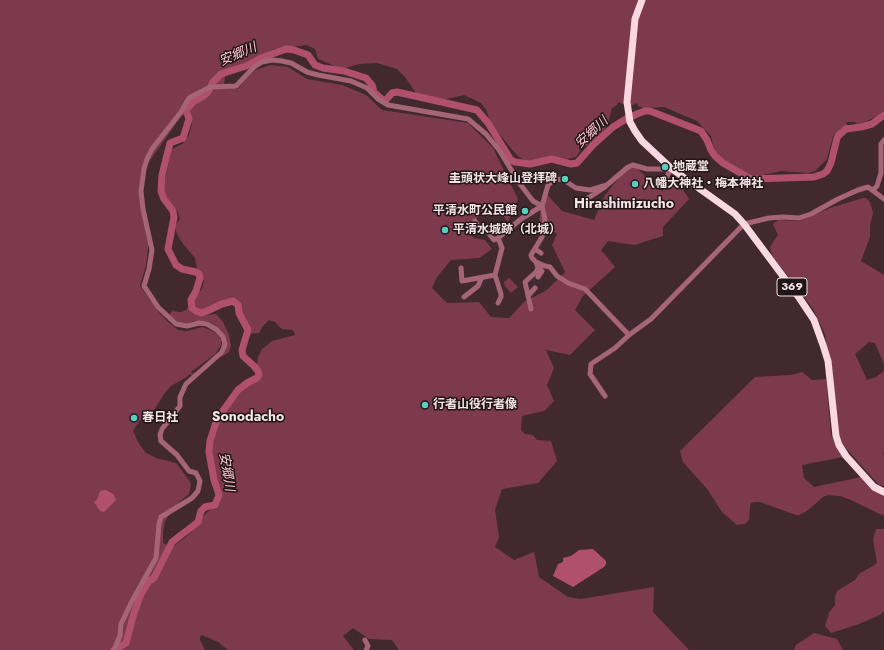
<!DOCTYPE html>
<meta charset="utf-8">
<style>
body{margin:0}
canvas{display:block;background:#41292f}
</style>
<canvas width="884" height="650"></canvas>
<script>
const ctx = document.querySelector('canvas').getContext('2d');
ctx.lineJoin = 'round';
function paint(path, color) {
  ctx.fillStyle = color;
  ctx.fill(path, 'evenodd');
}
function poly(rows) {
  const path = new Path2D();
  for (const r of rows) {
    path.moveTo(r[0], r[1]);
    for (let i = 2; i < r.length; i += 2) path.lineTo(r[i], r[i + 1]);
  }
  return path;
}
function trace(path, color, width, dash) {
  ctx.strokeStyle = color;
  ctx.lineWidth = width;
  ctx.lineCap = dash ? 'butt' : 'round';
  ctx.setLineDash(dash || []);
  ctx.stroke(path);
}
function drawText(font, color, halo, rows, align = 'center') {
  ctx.font = font + ' Jost,"Noto Sans JP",sans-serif';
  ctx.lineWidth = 3;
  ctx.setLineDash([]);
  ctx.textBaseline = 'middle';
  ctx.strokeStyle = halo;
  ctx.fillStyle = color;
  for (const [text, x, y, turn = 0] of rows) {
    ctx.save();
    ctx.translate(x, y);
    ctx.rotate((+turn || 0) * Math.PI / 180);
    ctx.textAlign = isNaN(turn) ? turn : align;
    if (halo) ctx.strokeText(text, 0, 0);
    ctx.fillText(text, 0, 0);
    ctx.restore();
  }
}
const green = poly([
 [0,0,884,0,884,110,878,116,862,123,857,124,855,122,846,122,848,127,837,133,833,136,827,159,815,171,808,173,781,171,754,177,751,176,725,161,717,153,713,145,711,136,697,121,664,107,644,108,638,106,637,103,629,107,618,102,617,105,612,108,608,123,601,136,597,140,581,149,576,157,567,159,559,157,547,157,529,162,519,157,515,153,496,130,489,120,487,111,481,103,464,95,442,100,418,96,405,77,397,69,377,63,359,64,346,68,337,67,318,59,315,49,307,45,274,49,255,59,226,70,224,84,237,89,255,70,271,65,288,67,307,79,342,85,366,95,382,110,468,123,493,148,518,199,508,222,493,203,465,229,474,238,485,240,492,249,479,258,451,260,437,277,432,288,447,303,479,302,491,317,509,318,524,302,547,290,565,272,552,245,557,234,539,222,544,191,562,211,594,220,605,195,628,167,633,165,662,191,676,179,689,199,663,227,663,236,634,245,608,241,601,250,615,267,583,296,575,310,595,330,570,355,546,350,554,368,547,385,554,401,544,411,522,416,521,430,525,434,533,435,537,440,551,441,557,461,538,483,502,489,495,510,499,537,495,547,514,560,534,552,539,577,568,597,581,599,654,587,653,612,689,650,399,650,392,640,369,639,353,628,343,636,354,650,228,650,218,642,202,635,200,637,200,640,205,650,0,650],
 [182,115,189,115,192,124,189,135,182,144,172,149,163,188,168,199,178,212,180,219,175,226,177,234,183,244,195,258,197,268,204,281,202,289,186,310,181,312,172,311,169,315,180,324,185,324,194,321,208,321,220,329,226,338,227,344,225,352,220,358,229,352,231,346,229,335,223,322,217,315,215,314,207,315,204,311,227,302,230,302,238,309,244,316,247,323,249,334,259,333,263,326,269,320,275,322,282,329,293,330,295,335,272,341,262,349,258,357,257,365,257,377,238,393,219,418,214,433,212,450,213,468,221,496,220,502,216,507,207,512,194,529,186,537,172,547,163,543,163,532,165,521,177,504,189,494,191,485,189,480,176,463,156,458,145,452,138,442,133,431,139,421,146,418,153,412,164,394,171,386,185,378,190,374,192,376,195,373,194,372,192,374,191,372,215,354,221,345,221,340,216,333,203,327,186,331,178,330,167,321,157,310,140,286,146,265,149,240,141,197,144,169],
 [863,198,866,198,870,202,873,213,870,225,870,237,861,261,884,275,884,364,875,343,869,342,855,354,867,380,876,377,884,371,884,452,883,453,884,455,884,486,879,485,843,445,839,437,825,334,813,309,772,255,770,247,778,235,773,224,778,220,799,221,833,207],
 [509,278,518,287,511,293,505,286,504,282],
 [802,372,812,380,826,379,831,435,836,446,843,457,802,465,804,478,814,487,861,477,884,493,884,516,851,500,840,496,828,495,823,497,807,511,799,515,796,515,760,502,754,502,751,503,750,506,749,520,745,524,737,525,722,512,708,490,683,462,680,451,755,377,791,375],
 [876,529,884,529,884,611,880,615,859,624,831,633,825,626,829,613,835,605,835,597,837,591,855,580,860,573,873,566,877,563,873,539],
 [814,633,837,639,843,650,794,650,796,645]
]);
const water = poly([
 [106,490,113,494,116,500,104,512,100,511,94,502,97,500,100,491],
 [593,549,606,561,606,564,604,567,573,587,553,576,558,564,563,562,563,558,571,556,579,550]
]);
const river = poly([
 [114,650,126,643,134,613,141,594,149,581,154,578,172,542,198,522,201,511,205,507,215,505,219,495,214,480,209,452,210,441,217,419,238,390,247,383,257,378,259,375,258,371,254,366,243,356,242,350,248,330,239,313,238,305,233,301,222,304,207,311,201,313,196,311,192,308,191,300,196,291,200,278,199,274,196,272,182,269,176,265,168,249,174,217,173,211,164,199,161,191,162,175,170,143,183,138,189,119,186,110,193,102,202,97,208,92,213,82,221,74,246,66,261,58,286,49,294,50,308,55,315,65,323,68,344,71,366,78,372,85,374,92,383,100,385,101,392,93,397,92,477,110,488,123,511,160,515,162,530,164,552,159,571,164,577,163,593,145,613,127,626,119,637,114,645,111,650,111,701,131,707,140,711,150,715,156,723,163,751,179,814,177,823,174,827,171,831,163,837,138,839,135,846,129,861,127,872,124,884,115]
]);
const minor = poly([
 [665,183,668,174,672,169],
 [873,190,877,186,881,173,881,144,884,140],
 [577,207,579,204,605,187],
 [475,221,478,226,487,231,494,240,498,238],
 [535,249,541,253],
 [538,266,542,271,538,277],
 [461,268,462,281,495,275,502,248,498,238,521,219,542,206],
 [495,275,501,294,501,297,498,303],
 [528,296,535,288],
 [464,297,478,286,482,277],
 [531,309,525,282,536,272,538,268,536,262],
 [629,335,585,289,568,283,557,276,550,267,545,266,536,262,532,258,531,255,542,237,544,231,545,219,542,206,548,185,554,180,562,179,576,188,590,190,607,185,628,167,633,165,647,169,672,169],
 [605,396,590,374,591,364,615,348,629,335,651,319,744,224,769,218,783,217,799,218,811,214,838,199,858,190,868,187,884,199],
 [365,640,368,646,366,650],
 [114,650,120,636,121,624,131,603,156,558,159,524,161,517,192,498,198,491,200,481,196,473,189,471,177,455,161,441,160,435,162,429,180,406,180,397,186,384,222,352,225,344,223,337,217,330,207,324,199,323,187,326,176,324,158,307,144,286,149,269,152,250,143,209,141,191,144,169,147,159,152,149,181,112,189,98,210,87,236,86,254,67,262,62,272,60,282,61,291,63,307,72,318,75,351,81,367,88,378,99,388,105,468,119,486,134,499,150,520,184,533,201,542,206]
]);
const highway = poly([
 [642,0,635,19,627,102,630,122,635,131,642,141,672,169,735,214,744,224,800,299,814,320,823,345,828,361,836,436,839,445,846,456,874,487,884,492]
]);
const markers = [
 [665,167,4,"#5acebd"],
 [565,179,4,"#5acebd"],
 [635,184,4,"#5acebd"],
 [525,211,4,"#5acebd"],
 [445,230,4,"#5acebd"],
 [425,405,4,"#5acebd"],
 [134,418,4,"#5acebd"]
];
const shields = [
 [792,287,30]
];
const shieldNames = [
 ["369",792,287]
];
const poiNames = [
 ["地蔵堂",673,167],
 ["圭頭状大峰山登拝碑",557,179,"right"],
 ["八幡大神社・梅本神社",643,184],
 ["平清水町公民館",517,211,"right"],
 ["平清水城跡（北城）",453,230],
 ["行者山役行者像",433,405],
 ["春日社",142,418]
];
const waterNames = [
 ["安郷川",238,55,-23],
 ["安郷川",592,133,-43],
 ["安郷川",226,472,81]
];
const quarterNames = [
 ["Hirashimizucho",624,205],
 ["Sonodacho",248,418]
];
paint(green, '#7d3a4f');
paint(water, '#b1506e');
trace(river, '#b1506e', 7);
trace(minor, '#a56576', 5);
trace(highway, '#f9d8df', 7);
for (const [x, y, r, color] of markers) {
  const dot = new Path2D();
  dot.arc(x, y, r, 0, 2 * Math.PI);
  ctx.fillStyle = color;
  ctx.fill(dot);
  trace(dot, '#201518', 1.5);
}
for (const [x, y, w] of shields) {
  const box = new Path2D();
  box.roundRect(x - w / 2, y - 9, w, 18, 3);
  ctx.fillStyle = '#201518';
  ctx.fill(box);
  trace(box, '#f4e3e7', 1);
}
drawText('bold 11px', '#f4e3e7', null, shieldNames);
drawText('bold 12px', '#f4e3e7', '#201518', poiNames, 'left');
drawText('italic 13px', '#ffc9d5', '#201518', waterNames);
drawText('bold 14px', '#f4e3e7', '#201518', quarterNames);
</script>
